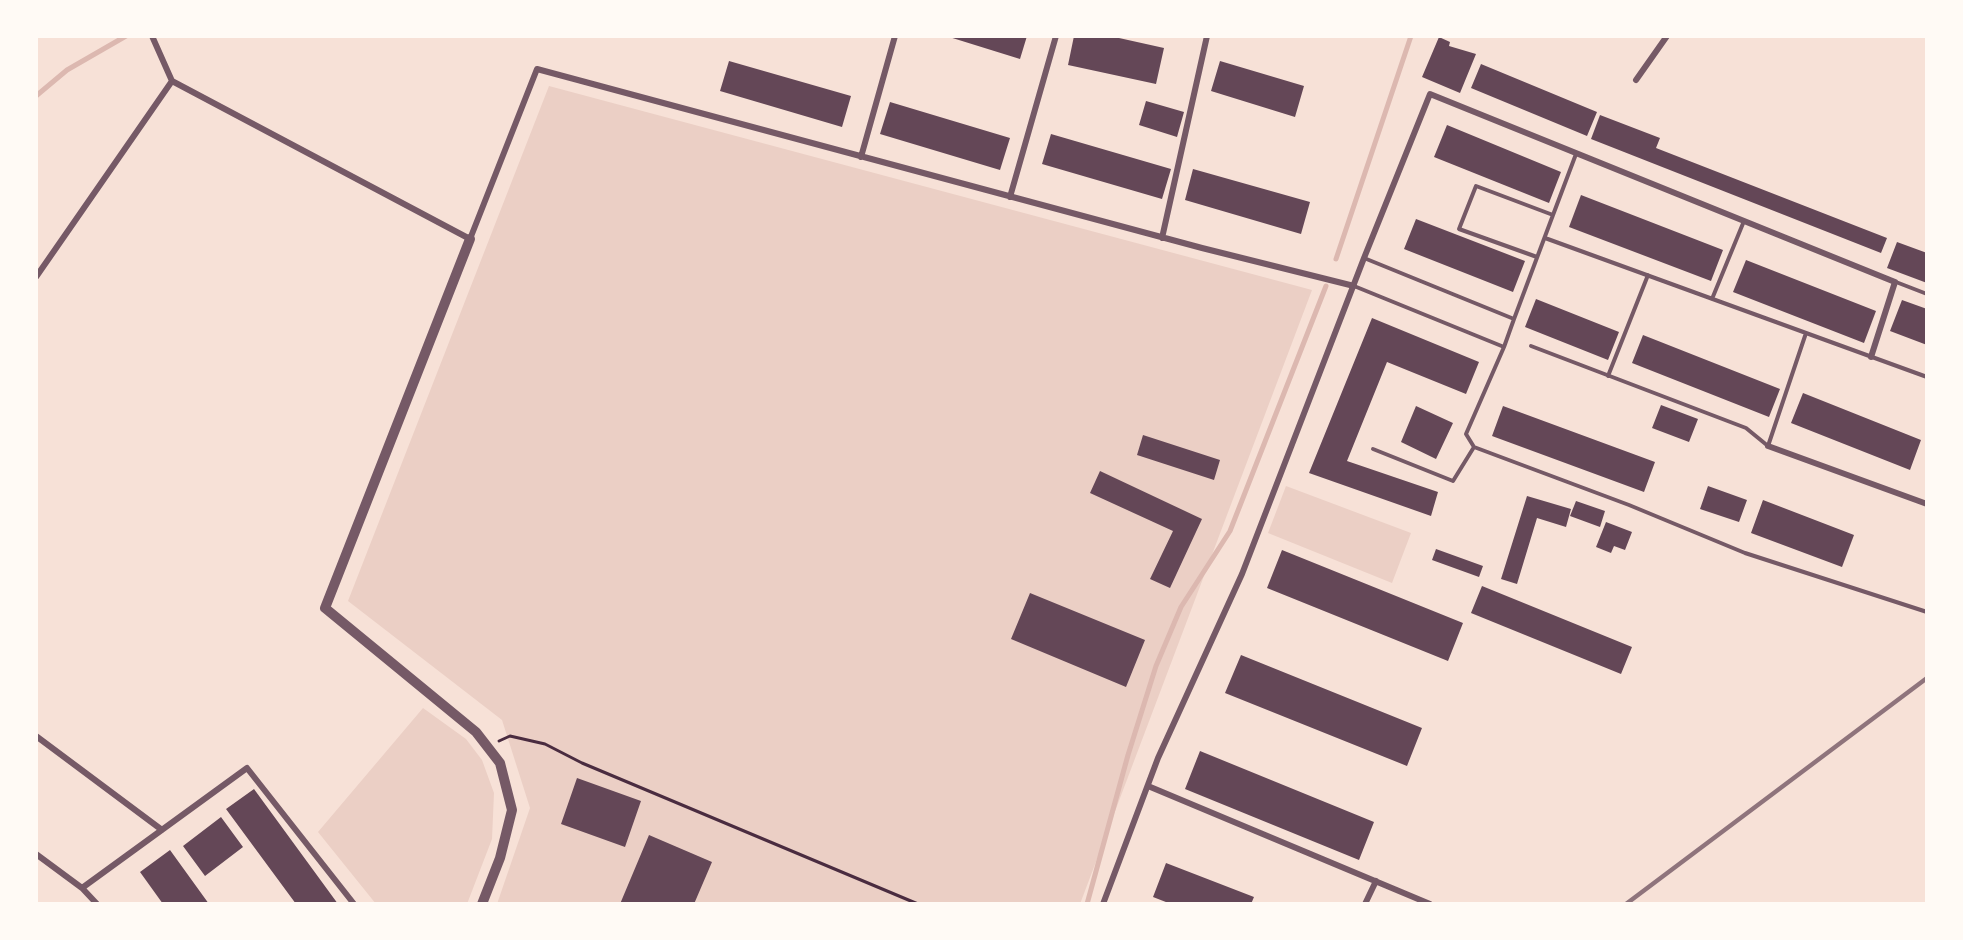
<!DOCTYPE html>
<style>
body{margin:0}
#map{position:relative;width:1963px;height:940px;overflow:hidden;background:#f7e1d7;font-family:"Public Sans",sans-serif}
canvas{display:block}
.frame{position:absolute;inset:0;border:38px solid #fffaf5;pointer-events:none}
</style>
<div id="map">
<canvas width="1963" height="940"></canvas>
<div class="frame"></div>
</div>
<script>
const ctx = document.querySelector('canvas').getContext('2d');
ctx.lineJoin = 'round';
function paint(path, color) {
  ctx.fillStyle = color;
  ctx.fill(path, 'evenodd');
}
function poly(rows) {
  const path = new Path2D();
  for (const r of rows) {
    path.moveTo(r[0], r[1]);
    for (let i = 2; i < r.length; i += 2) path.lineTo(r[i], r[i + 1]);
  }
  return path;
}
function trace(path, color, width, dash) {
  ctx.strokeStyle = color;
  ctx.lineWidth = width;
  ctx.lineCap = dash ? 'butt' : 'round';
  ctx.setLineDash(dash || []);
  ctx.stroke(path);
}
const green = poly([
 [549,86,1312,290,1080,904,497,904,530,808,502,720,348,601],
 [1286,486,1411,533,1392,583,1268,533],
 [423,708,466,739,482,760,494,793,492,839,467,904,376,904,318,832]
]);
const stream = poly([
 [36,96,67,70,126,36],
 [1336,259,1411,36],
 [1087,904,1128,755,1156,666,1181,607,1230,531,1326,286]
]);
const building = poly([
 [946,36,1027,36,1020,59],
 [1074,36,1110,36,1164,48,1156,84,1068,65],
 [1439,37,1450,42,1449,46,1476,54,1460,93,1422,77],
 [729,61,851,96,842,127,720,91],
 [1220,61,1304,86,1295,117,1211,91],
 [1481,64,1597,112,1587,136,1471,88],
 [1146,101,1184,112,1177,137,1139,125],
 [890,102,1010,138,1000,170,880,134],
 [1600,115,1660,138,1656,148,1887,238,1881,253,1591,139],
 [1447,125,1561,172,1549,203,1434,157],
 [1051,134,1171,169,1162,199,1042,164],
 [1193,169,1310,202,1301,234,1185,200],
 [1581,195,1723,250,1711,281,1569,227],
 [1416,219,1525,261,1513,292,1404,249],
 [1897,242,1927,253,1927,283,1887,268],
 [1746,260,1876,311,1864,343,1733,292],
 [1536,299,1619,332,1608,360,1525,327],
 [1902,300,1927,309,1927,345,1890,331],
 [1372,318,1479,362,1466,394,1387,362,1347,461,1438,492,1431,516,1309,473],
 [1643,335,1780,389,1769,417,1632,363],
 [1803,393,1921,440,1910,470,1791,423],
 [1661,405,1698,419,1689,442,1652,428],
 [1416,406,1453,423,1436,459,1401,442],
 [1503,406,1655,462,1644,492,1492,436],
 [1143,435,1220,460,1214,480,1137,455],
 [1100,471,1202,519,1170,588,1150,579,1173,531,1090,493],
 [1708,486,1747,500,1739,522,1700,509],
 [1527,496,1571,509,1566,527,1537,518,1517,584,1501,579],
 [1763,500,1854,535,1842,567,1751,533],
 [1576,501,1605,511,1600,527,1570,516],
 [1606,522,1632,532,1625,550,1614,546,1611,553,1596,547],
 [1436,549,1483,566,1479,577,1432,560],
 [1282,550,1463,623,1448,661,1267,588],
 [1482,586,1632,647,1621,674,1471,613],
 [1030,593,1145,640,1126,687,1011,639],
 [1241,655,1422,728,1407,766,1225,693],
 [1200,751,1374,822,1359,860,1185,789],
 [577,778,641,801,625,847,561,824],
 [254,789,338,904,296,904,226,809],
 [221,817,243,847,205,876,183,846],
 [649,835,712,862,694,904,620,904],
 [170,850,209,904,163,904,140,872],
 [1166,863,1254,897,1251,904,1171,904,1153,897]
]);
const path = poly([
 [499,741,510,736,545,744,582,763,918,904]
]);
const service = poly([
 [1545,238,1927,377],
 [1537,257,1459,229,1476,186,1553,215,1576,154],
 [1896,282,1927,294],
 [1354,286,1504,347,1514,319,1364,258],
 [1712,299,1744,221],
 [1514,319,1553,215],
 [1531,346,1746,428,1768,446,1806,333],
 [1608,376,1648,275],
 [1474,447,1466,434,1504,347],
 [1373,449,1453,481,1474,447,1629,505,1745,553,1927,612]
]);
const minor = poly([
 [152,36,172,81,470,239,537,69,1202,248,1354,286],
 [1636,80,1667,36],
 [861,157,895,36],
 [1010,197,1056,36],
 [1162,238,1207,36],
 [36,277,172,81],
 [1768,446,1927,504],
 [36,736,162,830],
 [1148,786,1430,904],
 [36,854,82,888,97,904],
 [82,888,247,768,354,904],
 [1103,904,1158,758,1242,574,1364,258,1430,94,1895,282,1871,357],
 [1365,904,1376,881]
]);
const tertiary = poly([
 [470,239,325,608,476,732,500,763,512,810,500,858,482,904]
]);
const rail = poly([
 [1626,904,1927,678]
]);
paint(green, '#ebcfc5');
trace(stream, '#dcb8b0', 5);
paint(building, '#644757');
trace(path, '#4a2c40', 3);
trace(service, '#755966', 4);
trace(minor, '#755966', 6);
trace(tertiary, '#755966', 10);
trace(rail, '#8f747c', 4.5);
</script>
